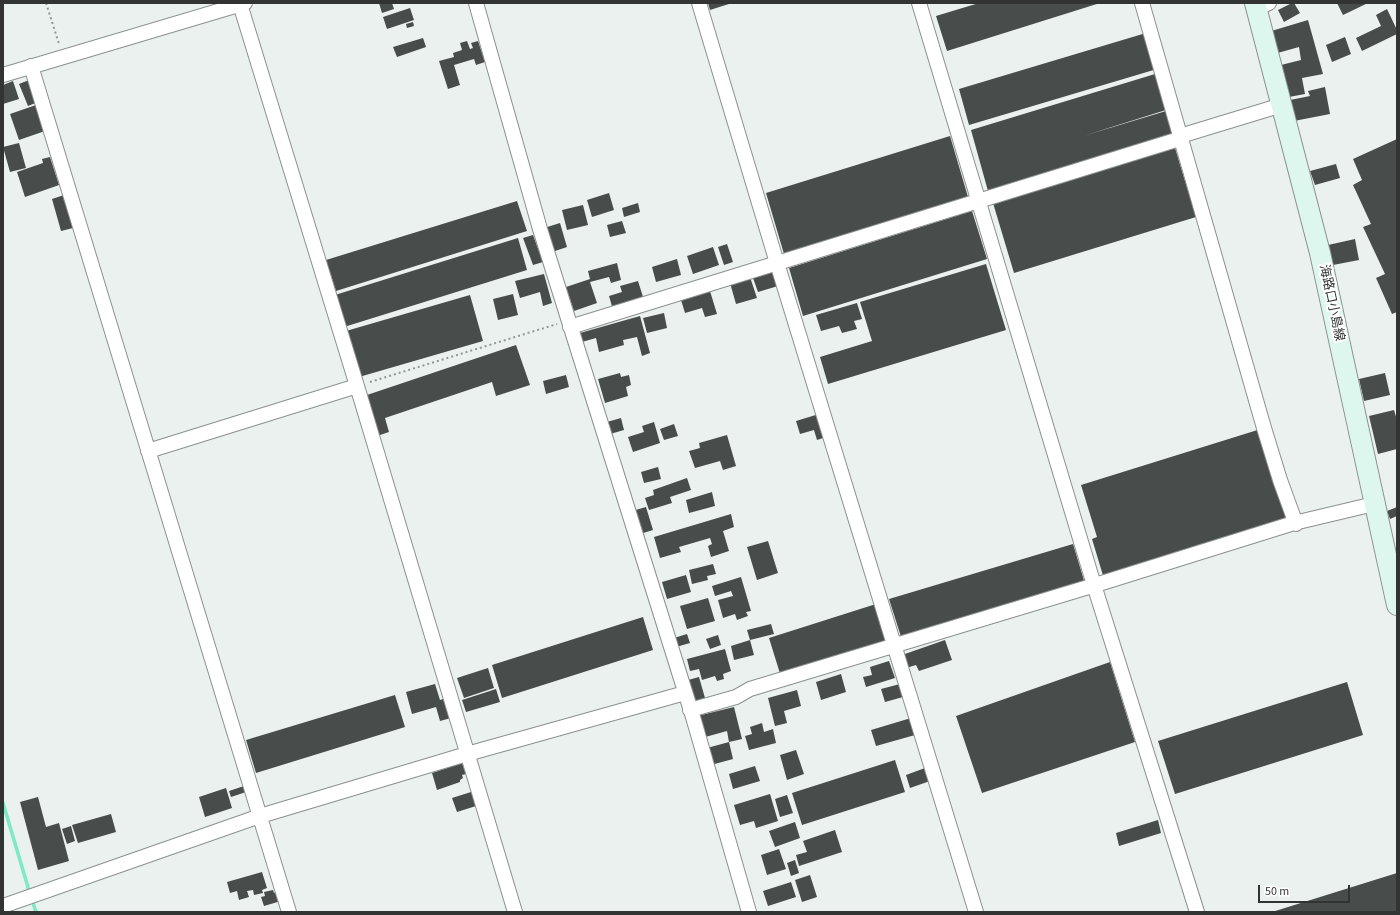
<!DOCTYPE html>
<meta charset="utf-8">
<style>
body{margin:0}
#map{position:relative;width:1400px;height:915px;overflow:hidden;background:#eaf1ee;font-family:"Source Sans 3",sans-serif}
canvas{display:block}
.frame{position:absolute;inset:0;border:4px solid #323433;pointer-events:none}
.scale{position:absolute;left:1258px;top:885px;width:92px;height:18px;box-sizing:border-box;border:2px solid #323433;border-top:0;padding-left:5px;font-size:12px;line-height:14px;white-space:nowrap;color:#323433;-webkit-text-stroke:3px #fff;paint-order:stroke}
</style>
<div id="map">
<canvas width="1400" height="915"></canvas>
<div class="frame"></div>
<div class="scale">50 m</div>
</div>
<script>
const ctx = document.querySelector('canvas').getContext('2d');
ctx.lineJoin = 'round';
function poly(rows) {
  const path = new Path2D();
  for (const r of rows) {
    path.moveTo(r[0], r[1]);
    for (let i = 2; i < r.length; i += 2) path.lineTo(r[i], r[i + 1]);
  }
  return path;
}
function trace(path, color, width, dash) {
  ctx.strokeStyle = color;
  ctx.lineWidth = width;
  ctx.lineCap = dash ? 'butt' : 'round';
  ctx.setLineDash(dash || []);
  ctx.stroke(path);
}
function paint(path, color) {
  ctx.fillStyle = color;
  ctx.fill(path, 'evenodd');
}
function drawText(font, color, halo, rows, align = 'center') {
  ctx.font = font + ' "Source Sans 3","Noto Sans JP",sans-serif';
  ctx.lineWidth = 4;
  ctx.setLineDash([]);
  ctx.textBaseline = 'middle';
  ctx.strokeStyle = halo;
  ctx.fillStyle = color;
  for (const [text, x, y, turn = 0] of rows) {
    ctx.save();
    ctx.translate(x, y);
    ctx.rotate((+turn || 0) * Math.PI / 180);
    ctx.textAlign = isNaN(turn) ? turn : align;
    if (halo) ctx.strokeText(text, 0, 0);
    ctx.fillText(text, 0, 0);
    ctx.restore();
  }
}
const stream = poly([
 [3,803,30,894],
 [32,900,36,912]
]);
const building = poly([
 [379,3,392,3,394,9,382,13],
 [708,3,732,3,710,10],
 [979,3,1100,3,947,51,936,16],
 [1292,3,1294,3,1300,13,1284,22,1278,10],
 [1337,3,1368,3,1343,15],
 [410,8,414,20,387,29,383,17],
 [1387,9,1397,30,1397,34,1362,51,1356,38,1381,26,1376,15],
 [1308,20,1323,74,1302,78,1305,94,1289,97,1281,65,1301,60,1299,47,1274,54,1268,32],
 [413,22,414,26,407,28,406,24],
 [1146,33,1157,69,969,125,959,89],
 [1345,37,1351,54,1332,62,1326,45],
 [423,38,426,47,397,57,393,47],
 [467,41,470,49,473,48,471,43,478,41,485,62,476,65,474,59,454,65,460,85,448,89,439,61,454,57,453,53,462,50,460,43],
 [1155,74,1166,110,1083,136,1166,111,1174,136,988,191,971,130],
 [29,80,38,102,28,106,19,84],
 [13,81,19,99,3,104,3,85],
 [1325,87,1330,114,1294,121,1290,100,1310,96,1308,91],
 [36,105,45,131,19,140,10,114],
 [950,136,968,197,784,254,766,193],
 [1397,139,1397,312,1392,314,1376,278,1385,274,1363,227,1371,224,1353,185,1362,180,1353,159],
 [19,143,26,168,10,172,3,147],
 [1175,148,1196,217,1014,273,993,203],
 [50,157,59,185,25,197,17,172,43,163,42,159],
 [1336,164,1340,178,1315,185,1310,171],
 [609,193,614,210,592,217,587,200],
 [64,195,73,228,61,231,52,199],
 [517,201,527,231,336,291,326,260],
 [638,203,640,212,624,217,622,208],
 [583,205,588,225,567,230,562,210],
 [972,211,987,259,803,316,789,268],
 [622,221,626,233,610,237,607,225],
 [560,223,567,247,552,252,544,228],
 [533,235,543,262,533,265,523,238],
 [518,238,527,270,344,327,335,295],
 [1355,239,1359,260,1333,265,1328,245],
 [727,244,733,262,724,265,718,247],
 [713,247,719,265,693,274,687,256],
 [677,259,681,275,656,282,652,267],
 [617,263,621,280,611,283,609,277,590,282,597,303,574,311,566,287,590,279,588,271],
 [986,264,1006,330,828,384,820,357,872,341,860,302],
 [773,271,778,286,758,292,753,278],
 [544,274,552,303,543,306,540,292,520,298,515,281],
 [750,277,757,298,736,304,730,283],
 [638,281,644,300,613,310,609,296,622,292,620,286],
 [710,291,717,314,705,317,702,308,685,313,681,300],
 [513,294,518,315,498,320,493,299],
 [470,295,483,341,359,377,346,331],
 [857,303,862,319,854,321,857,329,842,333,839,326,821,331,816,315],
 [664,313,667,328,647,333,643,318],
 [640,316,650,353,642,356,637,337,623,340,624,345,599,352,596,338,582,342,580,333],
 [516,345,530,385,496,396,492,382,385,418,389,432,377,436,364,396],
 [620,373,621,377,629,375,631,385,626,387,628,396,605,403,598,379],
 [1385,373,1390,395,1364,401,1359,379],
 [566,375,569,387,546,394,543,381],
 [1394,410,1397,420,1397,449,1378,454,1369,416],
 [819,414,826,437,817,440,814,430,800,434,796,421],
 [621,418,624,430,610,434,607,422],
 [654,422,660,443,633,452,628,437,644,432,642,426],
 [674,424,678,436,664,440,660,429],
 [1264,428,1294,523,1105,582,1092,539,1097,537,1081,485],
 [727,435,736,466,723,470,720,461,695,468,689,451,700,448,699,443],
 [658,467,661,479,644,483,641,472],
 [687,478,691,490,670,497,672,503,649,510,645,498,654,495,653,490],
 [712,492,715,506,689,513,686,500],
 [646,507,653,530,640,534,632,511],
 [1397,507,1397,516,1390,519,1387,511],
 [731,514,734,527,723,531,729,551,711,557,708,546,712,544,710,538,679,547,681,552,660,558,654,537],
 [768,541,778,573,757,580,747,547],
 [1073,544,1086,587,903,643,889,599],
 [713,564,716,574,707,576,708,580,692,584,689,570],
 [686,575,691,592,667,599,662,582],
 [741,577,751,611,746,612,748,616,737,620,735,614,723,618,718,600,733,596,731,591,715,596,712,586],
 [708,598,715,621,687,629,680,606],
 [876,604,889,646,782,680,769,638],
 [643,617,653,650,502,698,492,665],
 [771,624,774,634,750,640,747,630],
 [687,634,690,643,676,647,674,638],
 [718,635,721,645,710,649,706,639],
 [750,640,754,655,734,660,731,646],
 [945,640,952,660,919,671,916,665,906,668,902,655],
 [725,649,731,671,723,674,724,679,717,681,715,676,702,680,699,669,690,671,687,659],
 [889,661,895,678,866,687,863,677,872,675,870,667],
 [1110,662,1135,742,982,793,956,716],
 [488,668,494,688,464,698,457,678],
 [841,674,846,692,821,700,816,682],
 [699,677,707,705,690,710,681,682],
 [1347,682,1363,735,1175,794,1158,741],
 [435,684,440,700,446,698,451,718,440,721,436,707,412,714,406,692],
 [900,684,903,697,885,702,881,689],
 [496,689,500,702,466,712,462,700],
 [797,690,801,706,784,711,787,723,775,726,768,698],
 [395,695,405,727,256,773,246,740],
 [734,707,742,739,729,742,733,759,711,765,707,748,729,742,727,731,698,739,693,717],
 [911,718,915,735,876,746,871,730],
 [762,723,764,732,773,729,776,743,749,750,745,736,752,734,750,727],
 [796,750,804,774,787,780,780,755],
 [895,760,905,792,802,825,792,793],
 [462,763,466,774,462,775,463,778,460,780,460,782,437,790,432,773],
 [755,766,760,781,733,789,729,774],
 [925,768,930,781,910,788,906,775],
 [244,786,246,792,231,797,229,791],
 [226,788,232,808,205,817,199,797],
 [471,792,476,806,457,812,452,798],
 [770,794,778,821,756,828,754,821,740,825,734,805],
 [787,795,793,813,780,817,775,799],
 [38,797,46,827,59,823,69,861,38,870,20,802],
 [111,814,116,832,78,843,72,825],
 [1158,820,1161,833,1119,846,1116,833],
 [795,822,800,838,775,847,769,831],
 [71,826,75,841,67,844,62,829],
 [835,830,842,852,799,866,796,855,807,852,803,841],
 [779,849,786,869,767,875,761,855],
 [795,860,799,873,791,876,787,863],
 [262,872,267,888,262,890,263,893,254,895,253,890,247,891,249,897,239,900,237,891,230,893,227,882],
 [1397,873,1397,912,1272,912],
 [810,875,817,897,802,902,795,880],
 [791,882,796,897,768,906,763,891],
 [273,890,274,893,278,891,281,901,264,906,261,897,265,896,264,892]
]);
const path = poly([
 [46,3,59,44],
 [370,382,557,324]
]);
const minor = poly([
 [476,3,540,229,693,717,749,912],
 [699,3,777,263,976,912],
 [919,3,1094,585,1197,912],
 [1142,3,1264,428,1280,480,1296,524],
 [240,4,357,386,515,912],
 [1256,9,1269,3],
 [31,66,289,912],
 [3,75,245,3],
 [570,327,1176,140,1180,136,1282,105],
 [148,451,357,386],
 [690,710,736,697,750,689,1105,582,1294,523,1374,504],
 [3,906,260,816,467,754,685,693]
]);
const secondary = poly([
 [1255,3,1320,253,1397,605]
]);
const streetNames = [
 ["海路口小島線",1331,303,78]
];
trace(stream, '#7de9c6', 3.5);
paint(building, '#484d4b');
trace(minor, '#8b918e', 16);
trace(secondary, '#8b918e', 22);
trace(path, '#929694', 2, [2, 3]);
trace(minor, '#fff', 14);
trace(secondary, '#ddf7ee', 20);
drawText('13px', '#323433', '#fff', streetNames);
</script>
